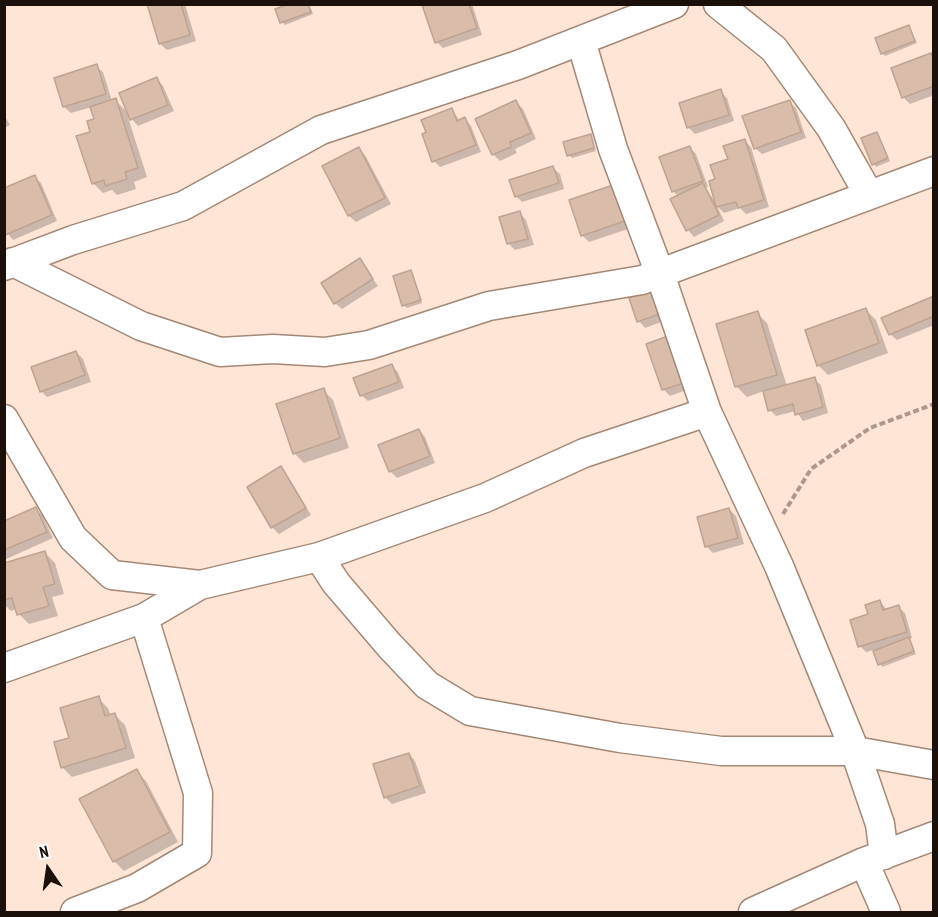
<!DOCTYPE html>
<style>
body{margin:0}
#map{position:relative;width:938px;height:917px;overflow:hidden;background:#fee5d6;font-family:"PT Sans Narrow",sans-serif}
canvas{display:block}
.frame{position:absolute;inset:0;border:6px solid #1b110a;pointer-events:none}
.north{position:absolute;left:18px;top:839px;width:60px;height:60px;-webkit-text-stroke:4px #fff;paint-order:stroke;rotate:347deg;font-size:16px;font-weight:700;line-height:24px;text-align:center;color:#1b110a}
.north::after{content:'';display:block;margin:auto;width:21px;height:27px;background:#1b110a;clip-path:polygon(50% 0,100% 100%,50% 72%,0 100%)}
</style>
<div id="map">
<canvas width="938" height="917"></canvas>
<div class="frame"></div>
<div class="north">N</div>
</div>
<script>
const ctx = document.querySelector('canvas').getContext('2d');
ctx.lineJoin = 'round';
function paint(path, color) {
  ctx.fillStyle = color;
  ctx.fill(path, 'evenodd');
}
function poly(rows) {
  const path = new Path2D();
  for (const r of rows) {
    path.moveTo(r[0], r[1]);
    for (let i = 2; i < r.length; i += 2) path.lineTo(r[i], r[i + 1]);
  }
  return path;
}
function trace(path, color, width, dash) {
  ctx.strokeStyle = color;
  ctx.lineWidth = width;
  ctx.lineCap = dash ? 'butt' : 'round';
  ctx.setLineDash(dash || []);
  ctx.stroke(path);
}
const shadow = poly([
 [148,4,185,4,196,41,167,50,160,44],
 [294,4,309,4,313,14,285,25,282,22],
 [429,4,472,4,482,35,443,48,437,42],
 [909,27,917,43,885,56,882,53],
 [931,55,934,58,934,95,910,104,903,97],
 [96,66,103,72,112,101,115,100,126,111,147,177,134,182,136,189,117,195,112,190,103,193,93,183,92,133,96,120,92,107,71,113,64,107],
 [157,79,163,86,174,111,138,126,132,119],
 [720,91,727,98,734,121,695,134,688,127],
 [516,102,523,109,536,139,515,149,517,153,500,161,493,154],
 [789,102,796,108,806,138,762,154,755,148],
 [452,110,460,121,465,119,471,126,481,152,440,167,434,161],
 [4,115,10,125,4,128],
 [877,133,890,161,876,167,874,164],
 [590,136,593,139,596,151,572,158,569,155],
 [745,141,751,147,769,207,746,214,740,208,724,213,717,206,724,221,694,237,688,230,679,197,673,191,689,147,696,154,708,187,706,188,715,202,716,201,716,180],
 [359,149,365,155,391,204,356,222,349,216,324,167],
 [553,168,560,174,564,189,522,202,516,196],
 [34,177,41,183,57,221,13,240,4,229,4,189],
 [619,185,637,226,589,242,582,235],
 [520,213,526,220,534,245,515,250,509,244,501,218],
 [359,260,378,286,342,309,335,303],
 [410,272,413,274,422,303,407,308,404,305],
 [669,294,677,316,645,328,639,321],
 [934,297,934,325,897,340,890,334],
 [866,310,876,320,888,353,828,375,818,365],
 [757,313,767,323,787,386,814,379,821,385,828,413,803,421,796,411,776,416,770,410,764,391,747,397,737,387,718,325],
 [647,345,689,389,670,396,663,389],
 [76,352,83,359,91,382,47,397,41,391],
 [391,365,398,372,404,388,368,401,361,395],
 [323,390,333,400,349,448,304,463,294,453],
 [419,430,425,437,435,463,397,478,391,472,380,446],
 [281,468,287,475,311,515,279,534,272,527,249,487],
 [36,509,42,515,53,538,4,560,4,522],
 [729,509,736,516,744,544,713,553,707,547],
 [45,553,55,563,64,594,52,597,58,616,29,624,19,614,17,609,11,611,4,604,4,565],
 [880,602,887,610,898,607,905,613,912,638,909,639,916,654,882,667,874,650,866,652,860,646,870,615],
 [98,698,108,708,111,716,115,715,125,725,135,758,72,777,62,767,71,739],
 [409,754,415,761,426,793,392,804,385,797],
 [136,771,146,781,178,842,124,871,114,861]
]);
const building = poly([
 [147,4,181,4,190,35,159,44,147,4],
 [289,4,308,4,311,12,280,23,275,9,289,4],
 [425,4,469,4,477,28,435,43,422,5,425,4],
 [909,25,915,41,881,54,875,38,909,25],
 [931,53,934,60,934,86,902,98,891,68,931,53],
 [97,64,106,94,63,107,54,78,97,64],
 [157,77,168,105,130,120,119,93,157,77],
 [721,89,729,115,687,128,679,103,721,89],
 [116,98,138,168,125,172,127,179,105,186,104,180,92,184,76,136,90,132,87,121,94,119,90,107,116,98],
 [516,100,531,133,510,142,511,147,492,155,475,119,516,100],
 [790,100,801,132,754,149,742,116,790,100],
 [452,108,457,121,465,117,476,145,432,162,422,134,426,132,421,120,452,108],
 [877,132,888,158,872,165,861,138,877,132],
 [591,134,594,148,567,156,563,142,591,134],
 [745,139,764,200,738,208,736,202,716,207,709,181,715,179,710,165,728,159,723,146,745,139],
 [690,146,703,181,672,192,659,157,690,146],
 [359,147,385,198,348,216,322,166,359,147],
 [553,166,559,183,515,197,509,180,553,166],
 [35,175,52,215,5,235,4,188,35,175],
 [619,183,631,219,581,236,569,200,619,183],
 [703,183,719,215,686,231,670,199,703,183],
 [520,211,528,239,507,244,499,217,520,211],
 [360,258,373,279,334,304,321,283,360,258],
 [411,270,421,300,402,306,393,276,411,270],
 [663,286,671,310,637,322,629,298,663,286],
 [934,296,934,316,889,335,881,318,934,296],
 [866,308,879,343,817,366,805,330,866,308],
 [758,311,777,375,735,387,716,324,758,311],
 [668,336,684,383,662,390,646,344,668,336],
 [76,351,85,375,40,392,31,367,76,351],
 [392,364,399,382,360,396,353,378,392,364],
 [815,377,823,407,795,415,793,404,768,411,763,391,815,377],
 [324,388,340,438,293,454,276,404,324,388],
 [419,429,430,456,389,472,378,445,419,429],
 [281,466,306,508,271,528,247,487,281,466],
 [36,507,47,532,4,550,4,521,36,507],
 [729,508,738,538,705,547,697,517,729,508],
 [45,551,55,584,43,587,49,606,17,615,12,598,4,600,4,563,45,551],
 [880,600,883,610,899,605,907,632,858,647,850,620,868,614,865,605,880,600],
 [909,637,914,651,878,665,873,651,909,637],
 [99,696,105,716,115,713,126,748,61,768,54,742,69,738,60,708,99,696],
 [409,753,420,786,384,798,373,764,409,753],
 [137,769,170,832,113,862,79,799,137,769]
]);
const path = poly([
 [783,514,811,469,870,428,934,404]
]);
const street = poly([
 [718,4,774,49,831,128,869,195],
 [581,41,613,149,660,274,707,412,779,566,855,751,880,824,884,855],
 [13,262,141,326,220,352,273,349,325,352,369,345,489,306,642,280,934,171],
 [4,266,73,240,183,206,321,130,518,65,674,4],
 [4,419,73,538,112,575,200,585,319,557,485,498,584,453,707,412],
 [319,557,336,583,389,645,427,685,470,711,620,738,721,751,855,751,934,765],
 [4,668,144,618,200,585],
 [864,862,886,912],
 [75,912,137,888,197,853,198,793,144,618],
 [753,912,864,862,934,836]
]);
paint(shadow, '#0003');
paint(building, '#dabcaa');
trace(building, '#bfa390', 1.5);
trace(street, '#a38876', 31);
trace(path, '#ac988c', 4, [6, 3]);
trace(street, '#fff', 28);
</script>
